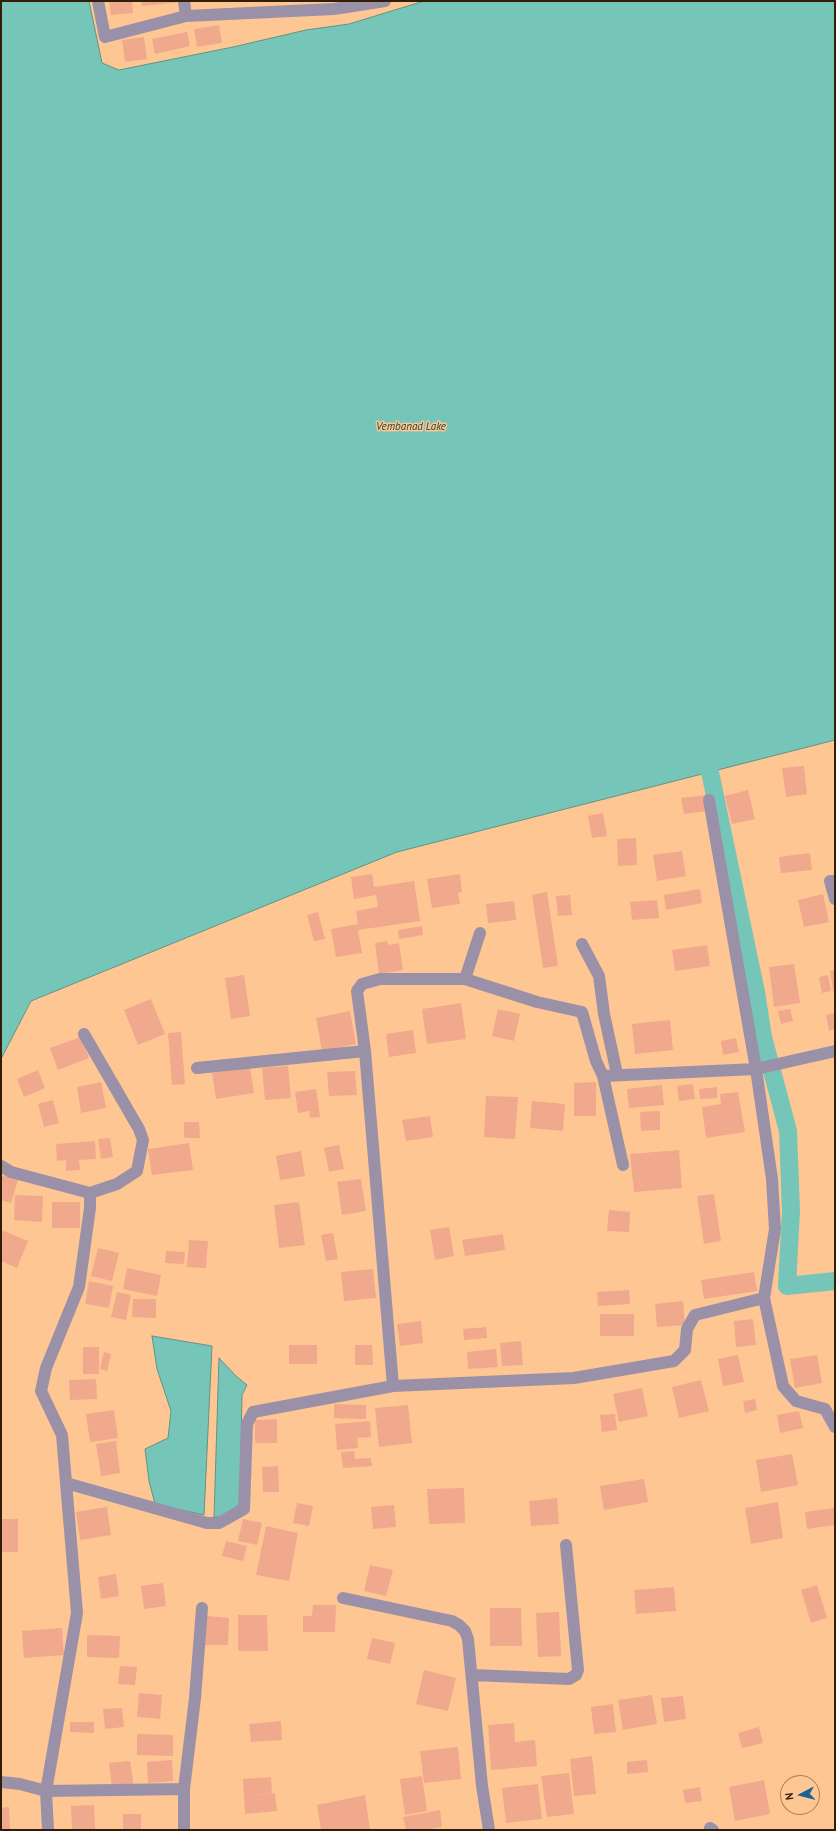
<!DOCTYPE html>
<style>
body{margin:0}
#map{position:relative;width:836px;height:1831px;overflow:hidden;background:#fec692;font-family:"PT Sans",sans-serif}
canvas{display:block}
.frame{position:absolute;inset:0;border:2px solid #321d07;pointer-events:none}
.north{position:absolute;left:780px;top:1775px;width:40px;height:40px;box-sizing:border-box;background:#fec692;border:1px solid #ac825a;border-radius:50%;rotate:263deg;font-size:11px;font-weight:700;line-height:16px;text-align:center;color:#321d07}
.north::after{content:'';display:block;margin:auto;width:14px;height:18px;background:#186497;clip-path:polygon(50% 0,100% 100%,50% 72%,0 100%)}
</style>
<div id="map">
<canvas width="836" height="1831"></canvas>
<div class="frame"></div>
<div class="north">N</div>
</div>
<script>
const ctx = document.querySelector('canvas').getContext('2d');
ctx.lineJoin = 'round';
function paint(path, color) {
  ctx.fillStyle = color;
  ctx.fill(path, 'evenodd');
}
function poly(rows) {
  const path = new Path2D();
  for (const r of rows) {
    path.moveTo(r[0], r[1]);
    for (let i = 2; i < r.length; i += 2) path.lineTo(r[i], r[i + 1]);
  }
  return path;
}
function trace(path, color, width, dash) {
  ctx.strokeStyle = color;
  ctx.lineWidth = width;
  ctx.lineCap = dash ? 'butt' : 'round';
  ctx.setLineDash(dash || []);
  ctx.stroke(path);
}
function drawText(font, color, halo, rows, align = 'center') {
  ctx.font = font + ' "PT Sans",sans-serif';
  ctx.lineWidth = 3;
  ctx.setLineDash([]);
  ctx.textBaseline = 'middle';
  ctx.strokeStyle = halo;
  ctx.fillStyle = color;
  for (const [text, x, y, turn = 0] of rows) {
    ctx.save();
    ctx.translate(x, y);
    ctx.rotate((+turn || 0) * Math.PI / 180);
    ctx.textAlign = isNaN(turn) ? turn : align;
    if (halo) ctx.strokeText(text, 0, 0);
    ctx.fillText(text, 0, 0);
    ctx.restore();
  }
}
const water = poly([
 [1,1,89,1,102,63,119,70,233,47,306,30,349,24,424,1,835,1,835,740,397,852,31,1001,1,1059,1,1],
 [152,1336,212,1346,204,1515,155,1504,149,1481,145,1449,168,1438,171,1411,157,1369,152,1336],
 [219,1358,236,1376,247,1385,242,1395,240,1504,221,1517,214,1517,219,1358]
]);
const canal = poly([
 [710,772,756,992,763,1037,788,1131,791,1211,787,1286,835,1281]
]);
const building = poly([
 [109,1,132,1,133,13,111,15],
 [141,1,180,1,180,2,142,6],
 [219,25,222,43,197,47,194,29],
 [187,32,190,46,155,54,152,39],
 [144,37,147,59,125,62,122,40],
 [804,766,807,794,786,797,782,768],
 [748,790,755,819,732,824,725,796],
 [706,795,708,811,684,814,681,798],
 [603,813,607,836,592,838,588,816],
 [636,838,637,865,618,866,617,839],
 [682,851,686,876,657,881,653,855],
 [810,853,812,870,781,873,779,857],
 [372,874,374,887,414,881,420,921,358,930,362,953,336,957,331,929,358,924,356,911,378,907,376,895,354,899,351,877],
 [460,874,462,892,458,893,460,904,432,908,427,879],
 [700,889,702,903,666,910,664,895],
 [547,892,558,966,543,968,532,895],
 [823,894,829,922,804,927,798,900],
 [570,895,572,915,558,916,556,896],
 [657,900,659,918,632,920,630,902],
 [514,901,516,920,488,923,486,904],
 [318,912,325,939,314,941,307,915],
 [422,926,423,935,399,939,398,930],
 [387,941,388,945,399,943,403,970,379,974,375,943],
 [707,945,710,966,675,971,672,950],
 [794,964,800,1003,774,1007,769,967],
 [835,970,835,991,833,991,830,971],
 [244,975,250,1016,231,1019,225,978],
 [828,975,831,991,822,993,819,977],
 [151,999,165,1034,138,1045,124,1010],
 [461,1003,466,1039,427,1044,422,1009],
 [498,1009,520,1014,514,1041,492,1036],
 [790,1009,793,1021,781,1024,778,1011],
 [350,1011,356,1044,322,1051,316,1018],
 [835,1013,835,1029,829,1031,826,1015],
 [670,1020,673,1050,635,1054,632,1024],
 [413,1030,416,1053,389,1057,386,1034],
 [181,1032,185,1084,172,1085,168,1033],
 [81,1037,89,1058,58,1070,50,1048],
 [736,1038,739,1052,723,1055,721,1041],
 [288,1066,291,1098,265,1100,262,1068],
 [250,1067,254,1093,216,1099,212,1073],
 [38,1070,45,1088,24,1097,17,1079],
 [355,1071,357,1095,329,1096,327,1072],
 [101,1082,106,1108,81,1113,77,1087],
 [596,1082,596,1116,574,1116,574,1083],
 [693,1084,695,1099,679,1101,677,1086],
 [662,1085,664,1105,629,1108,627,1089],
 [717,1087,717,1098,700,1099,699,1089],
 [316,1089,320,1117,310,1118,309,1111,298,1113,295,1092],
 [738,1092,745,1132,706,1138,702,1107,721,1104,720,1094],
 [486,1096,518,1097,515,1139,484,1137],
 [53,1100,59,1123,44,1127,38,1104],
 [532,1101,565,1104,563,1131,530,1128],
 [660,1111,660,1130,641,1131,640,1112],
 [430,1116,433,1137,406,1141,402,1120],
 [184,1122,199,1122,200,1138,184,1138],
 [110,1138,113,1157,101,1159,98,1139],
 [95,1141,96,1159,79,1160,80,1170,66,1171,66,1160,57,1161,56,1144],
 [189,1143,193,1170,152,1175,148,1149],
 [339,1145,344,1169,329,1172,324,1148],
 [679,1150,682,1188,634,1192,630,1154],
 [301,1151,305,1176,280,1180,276,1156],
 [1,1175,18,1180,11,1203,1,1200],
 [361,1179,366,1211,342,1215,337,1182],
 [714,1194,721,1241,704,1244,697,1196],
 [15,1195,43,1196,42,1222,14,1220],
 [52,1202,80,1202,80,1228,52,1228],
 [299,1202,305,1245,279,1248,274,1205],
 [609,1210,630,1212,629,1232,607,1231],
 [449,1227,454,1256,435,1260,430,1230],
 [1,1230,28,1241,17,1268,1,1261],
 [333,1233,338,1259,326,1261,321,1235],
 [503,1234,505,1250,465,1256,462,1240],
 [189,1240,208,1241,206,1268,187,1267],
 [98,1248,119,1253,112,1281,91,1276],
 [166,1251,185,1252,184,1264,165,1263],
 [127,1268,161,1275,157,1296,123,1289],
 [373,1269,376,1298,344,1301,341,1272],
 [754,1272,757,1291,704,1299,701,1280],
 [89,1281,113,1286,109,1308,85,1304],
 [629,1290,630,1304,598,1306,597,1292],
 [117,1292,131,1295,126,1320,111,1317],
 [133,1299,156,1299,156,1318,132,1317],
 [683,1301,685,1325,657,1327,655,1304],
 [600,1314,634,1314,634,1336,600,1336],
 [753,1319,756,1345,736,1347,734,1321],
 [421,1321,423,1343,400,1346,397,1324],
 [486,1327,487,1338,464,1340,463,1329],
 [521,1341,523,1365,502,1366,500,1343],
 [289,1345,317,1345,317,1364,289,1364],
 [355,1345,372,1345,373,1365,355,1365],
 [83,1347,99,1347,99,1374,83,1374],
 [496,1349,498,1367,468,1369,467,1352],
 [104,1352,111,1354,107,1371,100,1369],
 [738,1355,744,1382,723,1386,718,1359],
 [817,1355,822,1383,795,1388,790,1359],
 [96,1379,97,1399,70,1400,69,1380],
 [701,1380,709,1411,679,1418,672,1387],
 [642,1388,648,1416,619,1422,613,1394],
 [755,1399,757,1410,745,1413,743,1401],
 [334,1404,366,1405,366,1419,334,1418],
 [408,1405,412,1443,379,1447,375,1408],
 [114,1410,118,1438,90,1442,86,1414],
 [799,1411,803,1428,780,1433,777,1415],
 [615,1414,617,1430,602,1432,600,1415],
 [277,1419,277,1443,255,1443,255,1420],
 [370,1421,371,1437,357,1438,358,1448,337,1450,335,1424],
 [116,1441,120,1473,101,1476,96,1444],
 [354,1451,355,1459,371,1458,372,1466,343,1468,341,1452],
 [792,1454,798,1485,761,1492,756,1460],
 [278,1466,279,1492,263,1492,262,1467],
 [644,1479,648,1502,604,1510,600,1486],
 [464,1488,465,1523,429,1524,427,1489],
 [557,1498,559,1524,531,1526,529,1501],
 [778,1502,783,1538,751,1544,745,1508],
 [297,1503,313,1506,309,1526,293,1523],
 [394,1505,396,1527,373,1529,371,1507],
 [107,1507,111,1535,80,1540,76,1512],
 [835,1508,835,1525,807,1529,805,1512],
 [1,1519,18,1519,18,1552,1,1552],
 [243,1519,262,1523,257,1545,238,1541],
 [266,1526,298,1533,289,1581,256,1575],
 [226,1541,247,1546,243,1561,222,1556],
 [370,1565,393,1570,386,1596,364,1591],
 [116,1574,119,1596,101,1599,98,1577],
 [163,1583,166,1606,144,1609,141,1586],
 [817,1585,827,1618,811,1623,801,1590],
 [674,1587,676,1611,636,1614,634,1590],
 [313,1605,336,1605,335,1632,303,1632,303,1616,312,1616],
 [490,1608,521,1608,522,1646,490,1646],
 [559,1612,561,1656,538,1657,536,1613],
 [238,1615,267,1615,268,1651,238,1651],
 [207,1616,229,1618,228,1645,205,1645],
 [62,1628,64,1655,24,1658,22,1631],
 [87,1635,120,1636,119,1658,87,1657],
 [372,1638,395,1643,390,1664,367,1659],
 [120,1666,137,1667,135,1685,118,1684],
 [424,1670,456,1678,448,1711,416,1704],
 [139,1693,162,1695,160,1719,137,1717],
 [652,1695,657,1724,623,1730,618,1700],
 [683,1696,686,1719,664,1722,661,1698],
 [613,1704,616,1732,594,1734,591,1707],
 [122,1708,124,1727,105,1729,103,1709],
 [281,1721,282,1740,251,1742,249,1724],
 [70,1722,94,1722,94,1733,70,1732],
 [514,1723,515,1742,535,1740,537,1766,491,1770,488,1725],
 [759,1727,763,1743,742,1748,738,1733],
 [137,1734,173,1735,173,1756,137,1755],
 [458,1747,461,1779,424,1783,420,1751],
 [592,1756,596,1794,574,1796,570,1759],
 [172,1760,173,1781,148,1783,147,1762],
 [647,1760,648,1772,627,1774,627,1762],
 [130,1761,134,1787,112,1789,109,1763],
 [569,1773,574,1814,547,1817,541,1776],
 [422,1776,427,1811,405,1815,400,1779],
 [271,1777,272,1793,244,1796,243,1779],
 [764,1780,770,1814,735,1821,729,1787],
 [538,1784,542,1819,506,1823,502,1788],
 [700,1787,702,1801,685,1803,683,1790],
 [275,1793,277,1811,245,1814,244,1796],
 [365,1795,370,1830,321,1830,317,1805],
 [94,1805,95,1829,72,1830,71,1806],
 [9,1807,10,1829,1,1830,1,1808],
 [440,1810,442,1827,422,1830,406,1830,403,1817],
 [123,1814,141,1814,141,1830,123,1830]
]);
const street = poly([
 [98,1,105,37,186,16,184,1],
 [186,16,334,9,385,1],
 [835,881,830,881,835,899],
 [582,944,599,976,604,1014,617,1074],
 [465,979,480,933],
 [84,1034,139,1129,143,1140,137,1171,117,1184,90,1193],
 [365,1051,393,1386],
 [197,1068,365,1051,357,991,362,984,380,979,465,979,537,1002,582,1012,596,1061,603,1076,756,1069,709,800],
 [603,1076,623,1165],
 [1,1166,11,1172,90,1193,90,1208,79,1287,46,1368,41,1391,62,1435,77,1613,46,1791,48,1830],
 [764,1298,783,1386,796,1401,825,1409,835,1427],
 [66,1483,207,1523,219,1523,244,1509,247,1424,253,1412,393,1386,574,1378,674,1361,685,1350,687,1329,695,1315,764,1298,775,1229,772,1179,756,1069,835,1051],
 [343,1598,452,1621,459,1625,465,1631,468,1639,482,1786,489,1830],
 [472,1675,569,1679,576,1675,578,1670,566,1545],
 [1,1782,20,1784,46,1791,184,1789],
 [710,1828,713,1830],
 [184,1830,184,1789,195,1698,202,1608]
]);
const waterNames = [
 ["Vembanad Lake",411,427]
];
paint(water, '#76c5b9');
trace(water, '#629384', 1);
trace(canal, '#76c5b9', 18);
paint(building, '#f0a98c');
trace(street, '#9a91a8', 12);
drawText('italic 11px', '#193f39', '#fec692', waterNames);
</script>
